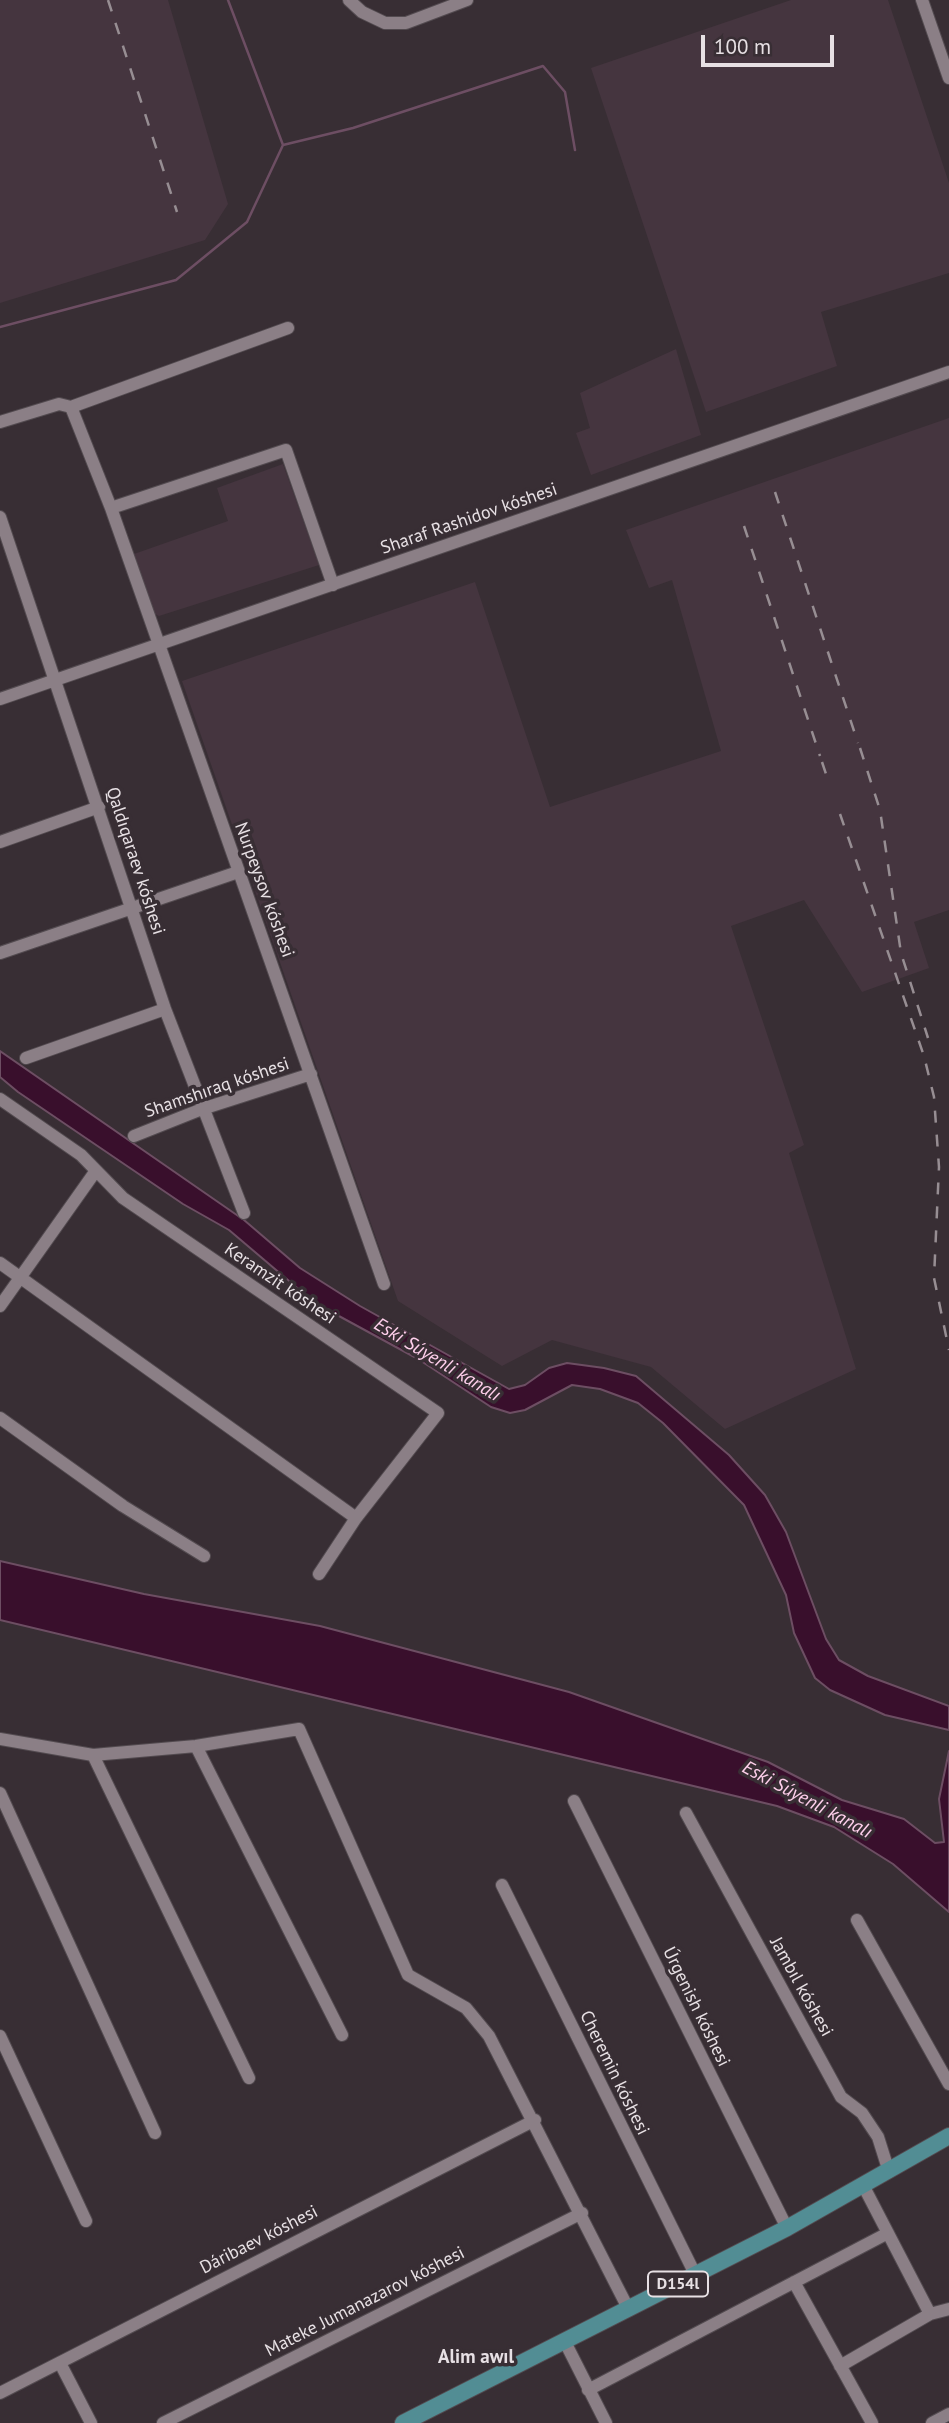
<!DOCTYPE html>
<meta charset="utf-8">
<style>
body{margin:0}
#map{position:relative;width:949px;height:2423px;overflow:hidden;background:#382e34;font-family:"PT Sans",sans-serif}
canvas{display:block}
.scale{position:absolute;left:701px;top:35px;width:133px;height:32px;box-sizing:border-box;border:4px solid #e7e0e4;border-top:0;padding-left:9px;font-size:21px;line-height:24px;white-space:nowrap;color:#e7e0e4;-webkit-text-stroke:5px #382e34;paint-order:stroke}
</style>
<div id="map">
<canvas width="949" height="2423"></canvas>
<div class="scale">100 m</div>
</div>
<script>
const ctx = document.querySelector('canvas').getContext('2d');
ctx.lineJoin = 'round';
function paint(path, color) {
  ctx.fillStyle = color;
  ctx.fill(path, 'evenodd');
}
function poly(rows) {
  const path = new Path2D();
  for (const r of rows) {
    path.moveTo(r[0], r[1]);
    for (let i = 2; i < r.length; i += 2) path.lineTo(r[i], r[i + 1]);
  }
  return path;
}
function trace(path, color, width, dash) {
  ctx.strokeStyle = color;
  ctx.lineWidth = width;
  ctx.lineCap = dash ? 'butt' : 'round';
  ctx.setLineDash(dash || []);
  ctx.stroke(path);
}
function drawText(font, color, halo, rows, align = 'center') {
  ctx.font = font + ' "PT Sans",sans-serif';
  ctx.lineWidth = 7;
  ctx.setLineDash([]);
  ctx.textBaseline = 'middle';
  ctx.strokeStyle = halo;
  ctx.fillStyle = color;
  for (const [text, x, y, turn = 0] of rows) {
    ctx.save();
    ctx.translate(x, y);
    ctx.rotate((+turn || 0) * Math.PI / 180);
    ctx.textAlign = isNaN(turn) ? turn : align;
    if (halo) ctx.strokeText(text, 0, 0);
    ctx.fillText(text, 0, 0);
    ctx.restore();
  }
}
const built = poly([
 [0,0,168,0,228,204,205,240,0,303],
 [791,0,888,0,949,183,949,273,821,312,837,366,706,412,591,68],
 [676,349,701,435,591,475,576,433,590,428,580,393],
 [949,418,949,910,914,922,929,968,862,992,804,900,731,926,804,1145,789,1153,856,1369,725,1429,651,1367,552,1340,502,1366,398,1301,182,681,475,582,550,807,721,751,672,580,649,588,626,530],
 [283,464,319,565,159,616,151,612,134,554,228,521,217,488]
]);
const water = poly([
 [0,1051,244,1220,300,1268,360,1306,509,1389,525,1385,549,1368,567,1363,604,1368,636,1376,729,1455,765,1495,786,1532,826,1639,839,1660,868,1676,949,1706,949,1730,885,1715,830,1690,815,1678,794,1633,786,1595,744,1505,663,1423,638,1403,600,1389,572,1385,525,1410,510,1413,491,1407,418,1359,315,1303,229,1230,183,1204,18,1092,0,1077,0,1051],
 [0,1561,144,1594,320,1626,569,1692,768,1762,842,1800,904,1819,935,1843,944,1842,939,1799,949,1751,949,1912,893,1864,834,1827,777,1806,0,1620,0,1561]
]);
const stream = poly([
 [228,0,283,145],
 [0,327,176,280,247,222,283,145,353,128,543,66,565,92,575,150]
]);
const minor = poly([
 [349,0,362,12,385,23,406,23,467,0],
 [922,0,949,78],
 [71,407,111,508,384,1284],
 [0,422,59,404,71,407,288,328],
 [111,508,286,450,333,585],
 [0,517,165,1009,244,1213],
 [0,699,949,372],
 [0,842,99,807],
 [0,953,238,872],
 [26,1058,165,1009],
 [0,1099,81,1155,123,1198,438,1413,356,1518,319,1574],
 [134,1136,202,1109,311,1074],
 [0,1263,356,1518],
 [0,1306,95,1172],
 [0,1418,123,1506,204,1556],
 [0,1739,93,1755,196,1746,299,1729,408,1975,466,2008,489,2036,629,2310],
 [196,1746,342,2035],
 [93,1755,249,2078],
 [0,1793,155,2133],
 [574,1801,787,2228],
 [686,1813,841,2097,862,2113,878,2137,889,2172],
 [502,1885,696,2276],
 [857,1920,949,2084],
 [0,2036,86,2221],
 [864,2187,930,2314],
 [794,2282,872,2423],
 [565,2342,606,2423],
 [60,2363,91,2423],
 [840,2366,930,2314,949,2309],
 [588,2390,888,2233],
 [0,2393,535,2120],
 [163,2423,582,2213],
 [932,2423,949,2414]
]);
const major = poly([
 [403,2423,787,2228,949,2136]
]);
const rail = poly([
 [108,0,177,212],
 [775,492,858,743],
 [744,526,820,756],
 [860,748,880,810,901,953,928,1038],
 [822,762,826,774],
 [840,814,924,1056,934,1097,939,1167,934,1278,949,1350]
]);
const shields = [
 [678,2284,60]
];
const shieldNames = [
 ["D154l",678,2284]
];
const streetNames = [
 ["Sharaf Rashidov kóshesi",469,519,-19],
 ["Qaldıqaraev kóshesi",135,861,72],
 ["Nurpeysov kóshesi",264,890,70],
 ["Shamshıraq kóshesi",217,1088,-19],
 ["Keramzit kóshesi",280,1284,34],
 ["Jambıl kóshesi",801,1987,61],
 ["Úrgenish kóshesi",696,2007,64],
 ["Cheremin kóshesi",614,2073,64],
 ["Dáribaev kóshesi",259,2240,-27],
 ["Mateke Jumanazarov kóshesi",365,2302,-27]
];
const waterNames = [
 ["Eski Súyenli kanalı",437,1360,31],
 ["Eski Súyenli kanalı",807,1800,28]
];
const neighbourhoodNames = [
 ["Alim awıl",476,2358]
];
paint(built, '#45353f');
paint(water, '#390f2c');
trace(water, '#6d4e63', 2);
trace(stream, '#6d4e63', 2.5);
trace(minor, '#534b50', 14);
trace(major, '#534b50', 18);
trace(minor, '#8b7f86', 12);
trace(major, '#528d94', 16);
trace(rail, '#978e93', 2.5, [12, 12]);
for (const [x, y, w] of shields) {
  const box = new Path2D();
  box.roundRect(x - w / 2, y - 12.5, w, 25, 5);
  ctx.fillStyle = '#382e34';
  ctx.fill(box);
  trace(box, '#e7e0e4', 2);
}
drawText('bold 16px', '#e7e0e4', null, shieldNames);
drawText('18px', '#e7e0e4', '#382e34', streetNames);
drawText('italic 19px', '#fecfeb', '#382e34', waterNames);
drawText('bold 19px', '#e7e0e4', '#382e34', neighbourhoodNames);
</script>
